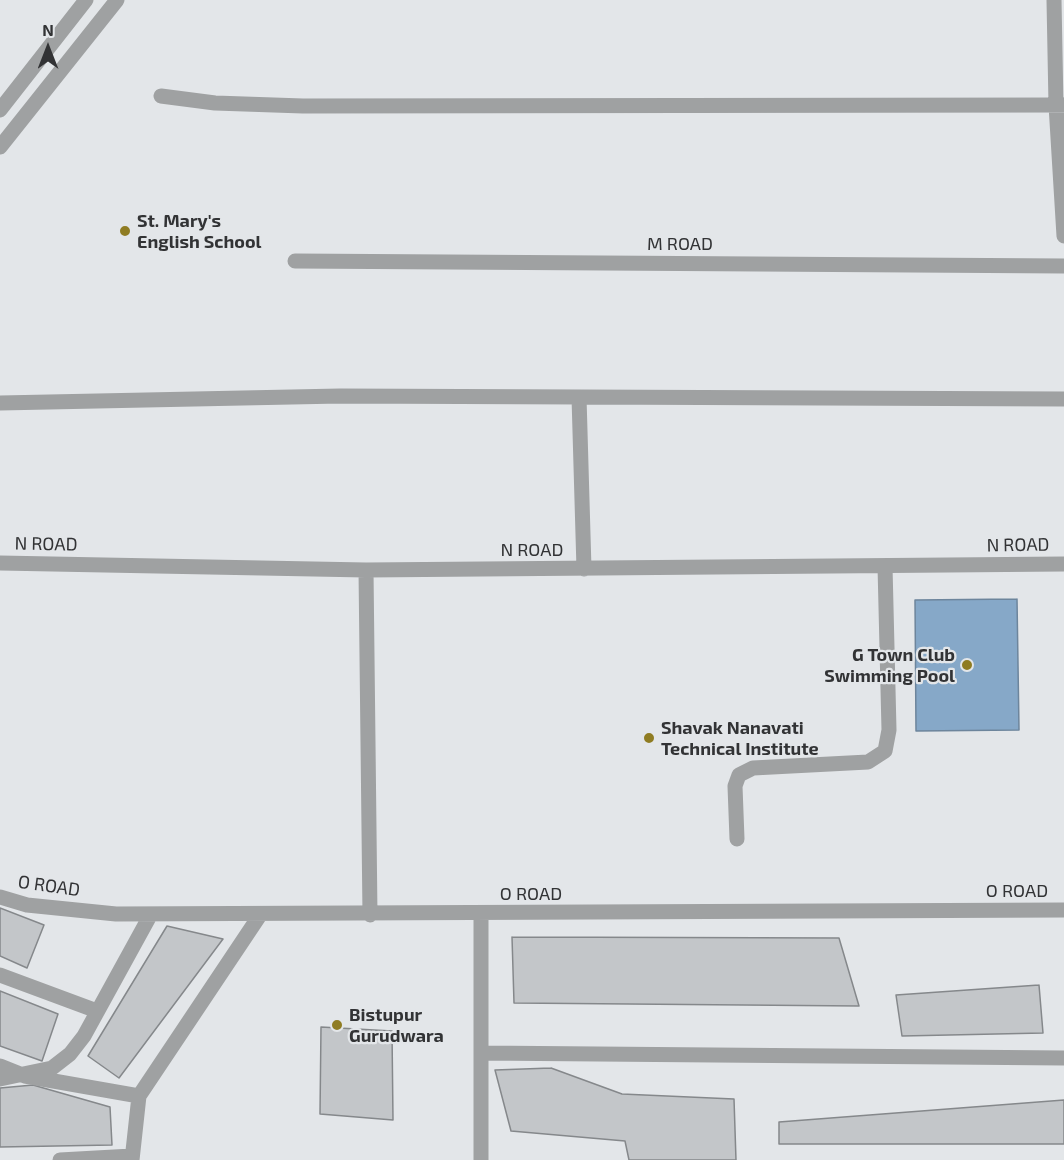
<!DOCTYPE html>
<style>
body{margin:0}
#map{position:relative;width:1064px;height:1160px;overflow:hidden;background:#e3e6e9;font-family:"Exo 2",sans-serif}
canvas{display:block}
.north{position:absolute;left:18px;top:18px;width:60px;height:60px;-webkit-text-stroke:4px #e3e6e9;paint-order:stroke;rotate:0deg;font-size:16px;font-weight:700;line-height:24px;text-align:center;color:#323335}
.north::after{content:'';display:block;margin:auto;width:21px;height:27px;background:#323335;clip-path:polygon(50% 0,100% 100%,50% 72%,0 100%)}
</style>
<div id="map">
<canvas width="1064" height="1160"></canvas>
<div class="north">N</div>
</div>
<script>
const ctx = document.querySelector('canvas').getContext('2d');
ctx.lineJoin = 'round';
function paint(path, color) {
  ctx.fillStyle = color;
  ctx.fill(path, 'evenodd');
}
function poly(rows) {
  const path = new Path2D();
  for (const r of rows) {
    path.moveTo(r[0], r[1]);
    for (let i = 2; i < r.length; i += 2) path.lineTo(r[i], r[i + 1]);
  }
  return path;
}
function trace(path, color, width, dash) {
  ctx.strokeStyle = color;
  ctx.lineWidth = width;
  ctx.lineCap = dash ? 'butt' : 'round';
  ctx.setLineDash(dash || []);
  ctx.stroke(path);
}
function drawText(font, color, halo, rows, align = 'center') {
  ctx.font = font + ' "Exo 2",sans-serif';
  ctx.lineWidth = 4.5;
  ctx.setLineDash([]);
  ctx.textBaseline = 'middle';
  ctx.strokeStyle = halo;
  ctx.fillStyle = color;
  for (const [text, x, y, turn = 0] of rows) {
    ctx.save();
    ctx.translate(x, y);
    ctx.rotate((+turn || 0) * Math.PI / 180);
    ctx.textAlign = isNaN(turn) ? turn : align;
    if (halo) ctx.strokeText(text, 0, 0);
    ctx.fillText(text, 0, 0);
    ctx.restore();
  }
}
const water = poly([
 [1017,599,1019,730,916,731,915,600,1017,599]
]);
const building = poly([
 [0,908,44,925,27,968,0,956,0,908],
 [167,926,223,939,119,1078,88,1056,167,926],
 [512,937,839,938,859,1006,514,1003,512,937],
 [1039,985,1043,1033,902,1036,896,995,1039,985],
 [0,991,58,1014,42,1061,0,1046,0,991],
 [321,1027,392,1031,393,1120,320,1114,321,1027],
 [551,1068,622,1094,734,1099,736,1160,629,1160,625,1141,511,1131,495,1070,551,1068],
 [33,1085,110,1107,112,1145,0,1147,0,1088,33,1085],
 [1064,1100,1064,1144,779,1144,779,1122,1064,1100]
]);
const street = poly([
 [1054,0,1056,105,1064,236],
 [161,96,215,103,303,106,1064,105],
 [0,110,86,0],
 [0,147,117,0],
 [295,261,1064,266],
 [579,397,584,569],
 [0,403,340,396,1064,399],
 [0,563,366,570,1064,564],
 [366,570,370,915],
 [737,839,735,786,739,775,753,768,868,762,885,751,889,730,885,566],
 [0,897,27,905,116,914,1064,910],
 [0,975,97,1011],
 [481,1053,1064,1058],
 [0,1066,25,1076,139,1096],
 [0,1079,52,1068,70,1054,84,1036,151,914],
 [60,1160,132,1156],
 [132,1160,139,1096,260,915],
 [481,1160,481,914]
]);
const markers = [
 [125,231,6,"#8f7c22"],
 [967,665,6,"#8f7c22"],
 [649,738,6,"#8f7c22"],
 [337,1025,6,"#8f7c22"]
];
const poiNames = [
 ["St. Mary's",137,221],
 ["English School",137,242],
 ["G Town Club",955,655,"right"],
 ["Swimming Pool",955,676,"right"],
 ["Shavak Nanavati",661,728],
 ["Technical Institute",661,749],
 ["Bistupur",349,1015],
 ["Gurudwara",349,1036]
];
const streetNames = [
 ["M ROAD",680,244],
 ["N ROAD",46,544,1],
 ["N ROAD",1018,545,-1],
 ["N ROAD",532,550],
 ["O ROAD",49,886,8],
 ["O ROAD",1017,891],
 ["O ROAD",531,894]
];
paint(water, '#86a8c8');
trace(water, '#6d859c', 1.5);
paint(building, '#c3c6c9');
trace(building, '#85888b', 1.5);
trace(street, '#9fa1a2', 15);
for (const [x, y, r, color] of markers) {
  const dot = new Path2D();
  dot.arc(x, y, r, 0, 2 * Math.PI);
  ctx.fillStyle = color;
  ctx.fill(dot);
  trace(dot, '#e3e6e9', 2);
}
drawText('bold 18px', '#323335', '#e3e6e9', poiNames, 'left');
drawText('18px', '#323335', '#e3e6e9', streetNames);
</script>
